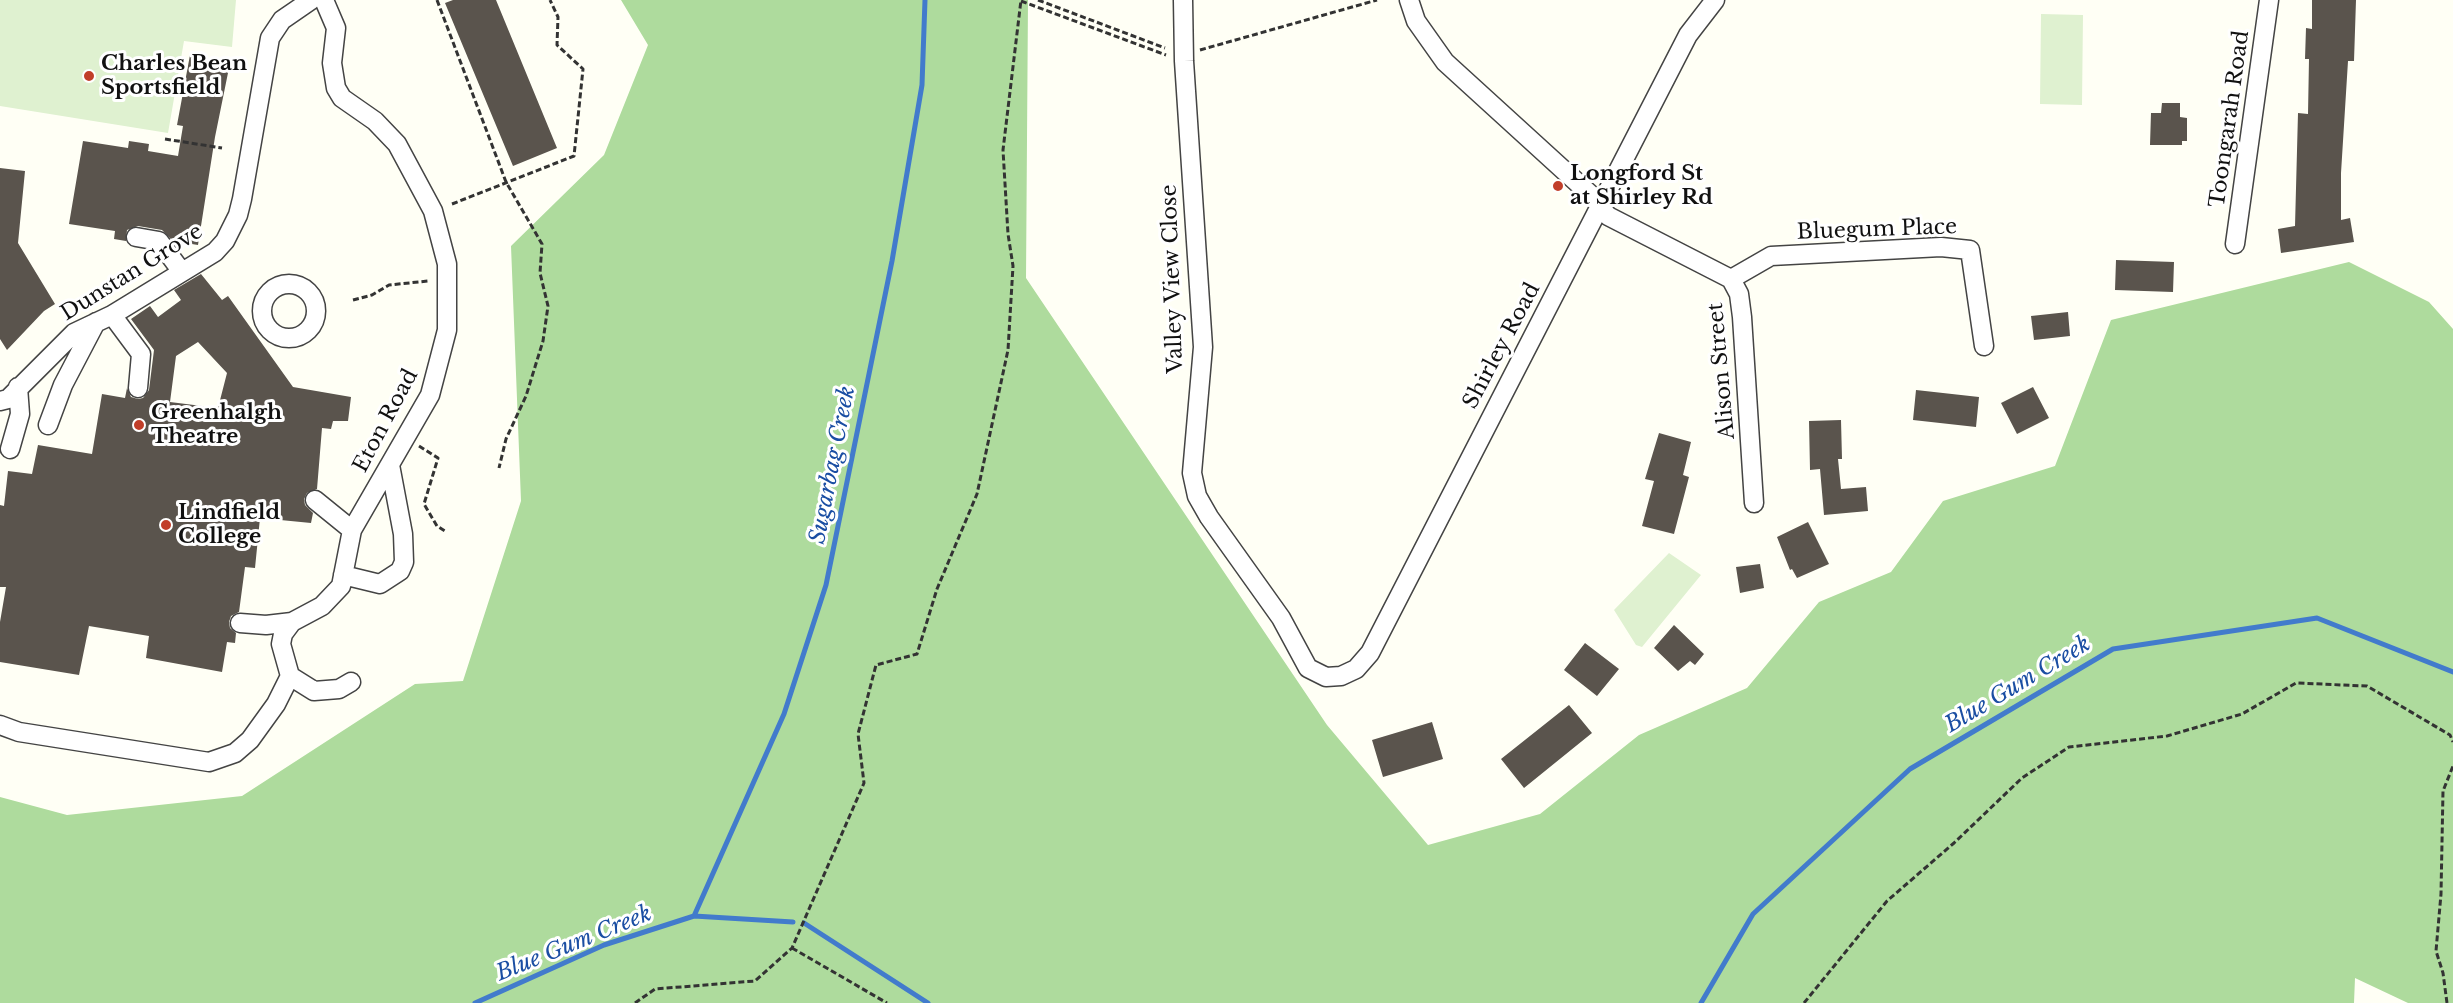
<!DOCTYPE html>
<style>
body{margin:0}
canvas{display:block;background:#fffff5}
</style>
<canvas width="2453" height="1003"></canvas>
<script>
const ctx = document.querySelector('canvas').getContext('2d');
ctx.lineJoin = 'round';
function paint(path, color) {
  ctx.fillStyle = color;
  ctx.fill(path, 'evenodd');
}
function poly(rows) {
  const path = new Path2D();
  for (const r of rows) {
    if (r.length === 3) {
      path.moveTo(r[0] + r[2], r[1]);
      path.arc(r[0], r[1], r[2], 0, 2 * Math.PI);
      continue;
    }
    path.moveTo(r[0], r[1]);
    for (let i = 2; i < r.length; i += 2) path.lineTo(r[i], r[i + 1]);
  }
  return path;
}
function trace(path, color, width, dash) {
  ctx.strokeStyle = color;
  ctx.lineWidth = width;
  ctx.lineCap = dash ? 'butt' : 'round';
  ctx.setLineDash(dash || []);
  ctx.stroke(path);
}
function drawText(font, color, halo, rows, align = 'center') {
  ctx.font = font + ' "Libre Baskerville",serif';
  ctx.lineWidth = 6;
  ctx.setLineDash([]);
  ctx.textBaseline = 'middle';
  ctx.strokeStyle = halo;
  ctx.fillStyle = color;
  for (const [text, x, y, turn = 0] of rows) {
    ctx.save();
    ctx.translate(x, y);
    ctx.rotate((+turn || 0) * Math.PI / 180);
    ctx.textAlign = isNaN(turn) ? turn : align;
    if (halo) ctx.strokeText(text, 0, 0);
    ctx.fillText(text, 0, 0);
    ctx.restore();
  }
}
const forest = poly([
 [621,0,1028,0,1026,278,1327,725,1428,845,1540,814,1639,735,1747,688,1819,602,1891,572,1943,501,2055,466,2111,320,2349,262,2429,302,2453,329,2453,1003,2408,1003,2355,978,2354,1003,0,1003,0,797,67,815,242,796,415,684,463,681,521,501,511,246,604,155,648,45]
]);
const pitch = poly([
 [0,0,236,0,232,47,184,41,168,133,0,106],
 [2041,14,2083,15,2082,105,2040,104],
 [1669,553,1701,575,1642,647,1636,645,1614,610]
]);
const stream = poly([
 [694,916,784,714,826,585,892,261,922,85,925,0],
 [804,923,928,1003],
 [475,1003,604,945,694,916,793,922],
 [1701,1003,1753,914,1910,769,2113,649,2317,618,2453,672]
]);
const building = poly([
 [453,0,496,0,557,148,513,166,445,3],
 [2312,0,2356,0,2354,61,2348,61,2341,173,2341,220,2350,218,2354,242,2281,253,2278,229,2295,226,2298,113,2308,114,2309,59,2305,59,2306,28,2312,29],
 [190,55,230,63,215,137,198,245,173,241,162,230,138,226,127,230,126,241,114,239,115,231,69,224,83,141,128,148,129,141,149,144,148,151,178,156,183,126,177,125],
 [2162,103,2180,103,2180,117,2187,118,2187,141,2182,141,2182,145,2150,145,2151,113,2161,113],
 [0,168,25,171,18,243,55,304,44,311,7,350,0,339],
 [2116,260,2174,262,2173,292,2115,290],
 [201,274,222,300,228,296,293,387,351,397,348,421,333,421,331,429,322,428,317,489,307,493,304,499,305,505,313,513,311,523,260,518,255,568,245,567,239,612,231,616,229,622,230,628,236,633,235,643,227,642,222,672,146,658,149,636,89,626,79,675,0,662,0,622,6,587,0,587,0,505,4,506,8,471,32,474,38,445,92,454,102,394,125,398,127,388,131,397,138,399,143,398,149,390,154,350,131,319,150,306,158,317,181,300,174,290],
 [198,342,227,373,218,408,170,402,176,356],
 [2068,312,2070,336,2034,340,2031,316],
 [2033,387,2049,418,2017,434,2001,403],
 [1916,390,1979,397,1976,427,1913,420],
 [1841,420,1842,459,1838,459,1841,489,1866,487,1868,511,1824,515,1820,469,1810,470,1809,421],
 [1659,433,1691,442,1683,475,1689,477,1674,534,1642,526,1654,481,1645,479],
 [1808,522,1829,564,1797,578,1792,569,1790,570,1777,537],
 [1760,564,1764,588,1740,593,1736,567],
 [1674,625,1704,654,1695,665,1690,661,1678,671,1654,648],
 [1585,643,1619,669,1597,696,1564,670],
 [1569,705,1592,733,1524,788,1501,759],
 [1432,722,1443,759,1383,777,1372,740]
]);
const path = poly([
 [437,0,506,182,542,244,540,273,548,306,543,341,526,396,506,439,499,468],
 [1038,0,1165,48],
 [1021,1,1166,55],
 [1200,50,1377,0],
 [165,139,222,148],
 [452,204,574,156,583,69,557,45,558,17,550,0],
 [353,300,372,295,389,285,428,281],
 [419,446,438,458,424,504,437,526,445,531],
 [792,948,887,1003],
 [635,1003,655,989,755,981,792,948,864,783,858,734,876,665,917,654,937,589,977,494,1008,350,1013,266,1008,234,1003,150,1021,0],
 [1804,1003,1887,901,1954,843,2022,778,2069,747,2167,736,2242,714,2296,683,2367,686,2450,735,2453,742],
 [2447,1003,2443,973,2436,951,2441,894,2443,791,2453,766]
]);
const minor = poly([
 [1183,0,1184,61,1203,347,1192,473,1197,496,1209,517,1281,618,1308,668,1326,677,1341,676,1356,669,1370,653,1688,35,1715,0],
 [1409,0,1416,21,1445,62,1592,196,1608,216,1731,279,1739,294,1742,317,1754,503],
 [136,237,159,241,182,272],
 [2235,244,2269,0],
 [1731,279,1771,256,1941,247,1970,250,1984,346],
 [289,311,27],
 [112,315,141,354,138,388],
 [0,401,8,399,74,333,112,315,215,252,225,241,238,215,242,199,270,38,282,20,311,0],
 [48,425,63,385,96,322],
 [10,449,20,414,18,387],
 [315,500,352,530],
 [343,575,380,584,400,571,404,562,403,534,390,465],
 [292,622,283,634,281,644,290,676,314,691,339,689,351,682],
 [240,623,266,625,292,622,322,606,341,586,352,530,430,395,447,330,447,264,433,211,397,144,375,121,342,98,336,88,332,63,336,28,324,0],
 [0,725,19,732,209,762,235,753,250,740,276,704,290,676]
]);
const markers = [
 [89,76,6,"#c13e29"],
 [1558,186,6,"#c13e29"],
 [139,425,6,"#c13e29"],
 [166,525,6,"#c13e29"]
];
const poiNames = [
 ["Charles Bean",101,64],
 ["Sportsfield",101,88],
 ["Longford St",1570,174],
 ["at Shirley Rd",1570,198],
 ["Greenhalgh",151,413],
 ["Theatre",151,437],
 ["Lindfield",178,513],
 ["College",178,537]
];
const streetNames = [
 ["Toongarah Road",2230,119,-82],
 ["Bluegum Place",1877,230,-2],
 ["Dunstan Grove",132,273,-32],
 ["Valley View Close",1173,279,-92],
 ["Shirley Road",1502,346,-62],
 ["Alison Street",1722,371,-95],
 ["Eton Road",386,421,-62]
];
const waterNames = [
 ["Sugarbag Creek",833,465,-79],
 ["Blue Gum Creek",2018,685,-31],
 ["Blue Gum Creek",574,944,-22]
];
paint(forest, '#aedb9d');
paint(pitch, '#dff1d0');
trace(stream, '#427bcc', 5);
paint(building, '#5a544d');
trace(minor, '#444', 21);
trace(path, '#333', 3, [6, 3]);
trace(minor, '#fff', 18);
for (const [x, y, r, color] of markers) {
  const dot = new Path2D();
  dot.arc(x, y, r, 0, 2 * Math.PI);
  ctx.fillStyle = color;
  ctx.fill(dot);
  trace(dot, '#fff', 2);
}
drawText('bold 21px', '#111', '#fff', poiNames, 'left');
drawText('21px', '#111', '#fff', streetNames);
drawText('italic 22px', '#1a4ea3', '#fff', waterNames);
</script>
